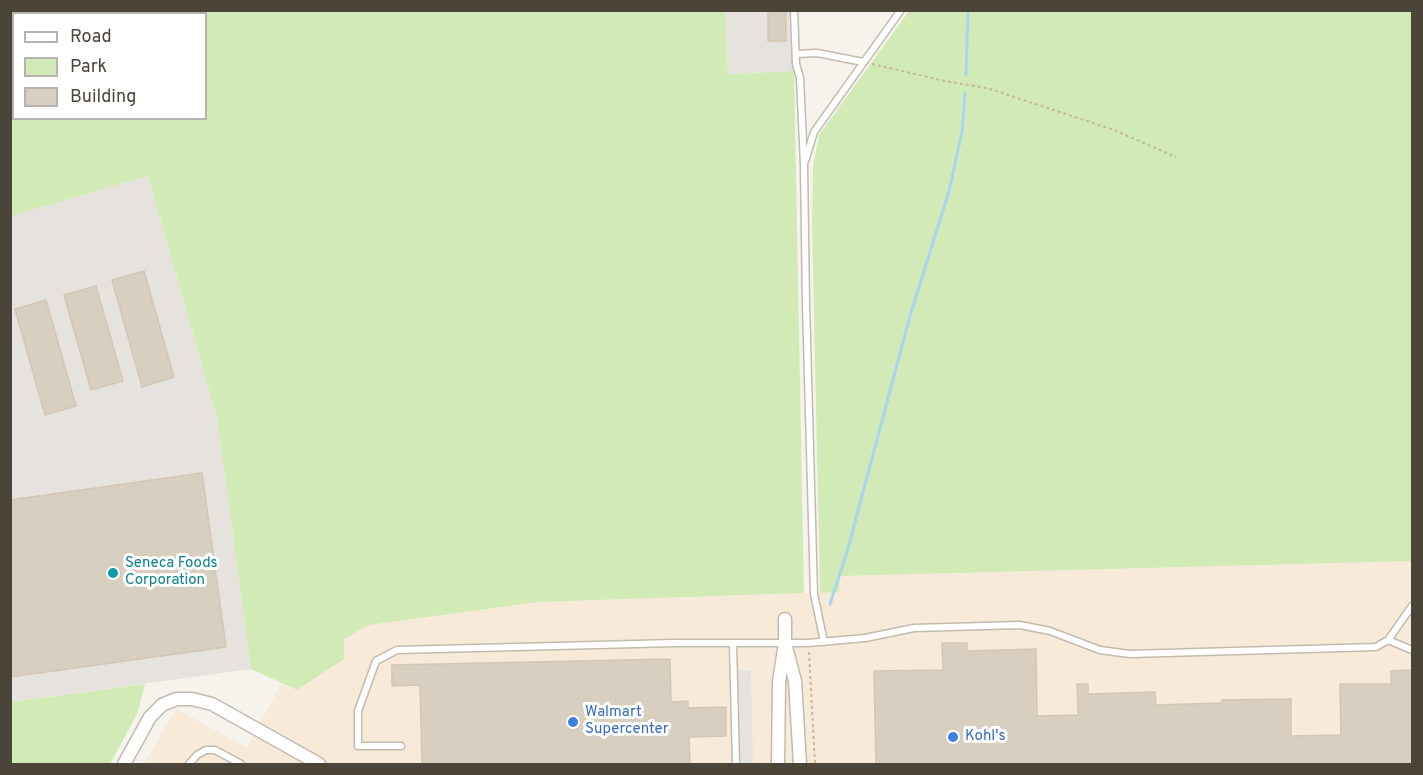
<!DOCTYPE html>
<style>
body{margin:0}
#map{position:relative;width:1423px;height:775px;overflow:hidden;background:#f6f3ec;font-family:Overpass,sans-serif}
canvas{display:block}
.frame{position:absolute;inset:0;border:12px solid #4b4439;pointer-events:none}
.legend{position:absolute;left:12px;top:12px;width:195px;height:108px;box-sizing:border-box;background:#fff;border:2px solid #b7b4b0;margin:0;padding:8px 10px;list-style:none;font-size:18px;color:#4b4439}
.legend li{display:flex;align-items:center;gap:12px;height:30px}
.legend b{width:30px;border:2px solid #b7b4b0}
</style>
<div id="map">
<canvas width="1423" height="775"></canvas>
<div class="frame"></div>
<ul class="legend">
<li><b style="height:8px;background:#fff"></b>Road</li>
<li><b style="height:16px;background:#d2eab5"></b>Park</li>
<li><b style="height:16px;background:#d8cfc1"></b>Building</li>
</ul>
</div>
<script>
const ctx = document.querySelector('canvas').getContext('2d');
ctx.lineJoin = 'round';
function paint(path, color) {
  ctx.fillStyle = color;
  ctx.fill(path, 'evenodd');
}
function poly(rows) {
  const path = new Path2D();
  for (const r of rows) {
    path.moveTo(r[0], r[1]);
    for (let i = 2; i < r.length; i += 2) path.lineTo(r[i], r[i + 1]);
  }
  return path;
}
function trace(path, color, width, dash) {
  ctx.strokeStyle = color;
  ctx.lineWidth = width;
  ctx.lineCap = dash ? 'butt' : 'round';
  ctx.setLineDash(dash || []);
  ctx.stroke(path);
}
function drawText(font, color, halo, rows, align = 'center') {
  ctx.font = font + ' Overpass,sans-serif';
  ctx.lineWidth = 6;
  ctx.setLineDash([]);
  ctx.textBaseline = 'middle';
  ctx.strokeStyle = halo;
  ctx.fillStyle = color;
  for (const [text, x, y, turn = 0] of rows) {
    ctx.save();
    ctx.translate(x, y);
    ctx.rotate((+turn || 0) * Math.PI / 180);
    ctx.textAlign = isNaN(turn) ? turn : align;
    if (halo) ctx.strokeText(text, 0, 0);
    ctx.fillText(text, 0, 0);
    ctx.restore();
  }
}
const commercial = poly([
 [1412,561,1412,764,144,764,176,709,247,747,281,684,297,690,344,659,344,639,369,625,538,602,839,592,839,576]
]);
const industrial = poly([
 [725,11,790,11,794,71,728,74],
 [148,176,217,418,251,669,11,702,10,216]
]);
const green = poly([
 [11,10,725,11,728,74,794,71,804,593,538,602,369,625,344,639,344,659,297,690,251,669,217,418,148,176,11,216],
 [14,14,206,14,206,118,14,118],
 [909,11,1412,11,1412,561,840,576,839,592,820,593,812,225,813,166,819,135],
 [145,684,137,714,110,764,11,764,11,702]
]);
const parking = poly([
 [751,670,753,764,736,764,734,671]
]);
const stream = poly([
 [966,75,968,10],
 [830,604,847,552,910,316,949,191,962,132,965,93]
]);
const building = poly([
 [768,11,786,11,786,41,768,41,768,11],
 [144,271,174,377,142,387,112,280,144,271],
 [96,286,123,381,91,390,64,295,96,286],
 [46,300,76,406,45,415,15,309,46,300],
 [202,473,226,647,10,677,10,500,202,473],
 [942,643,967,643,967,651,1036,649,1037,716,1078,715,1077,684,1088,684,1088,694,1155,692,1156,705,1222,703,1222,700,1291,699,1291,736,1341,735,1340,684,1391,684,1391,671,1410,670,1410,678,1413,678,1413,765,876,765,874,671,943,670,942,643],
 [670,659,671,702,688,701,688,708,726,707,726,736,689,737,690,765,422,765,420,685,392,686,392,665,670,659]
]);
const path = poly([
 [872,64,945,81,987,88,1114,130,1176,157],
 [809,652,815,764]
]);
const lane = poly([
 [794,10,796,64,800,78,804,165,806,304,814,594,824,642],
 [796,54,817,53,863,62],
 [805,161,814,132,901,10],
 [1388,640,1412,650],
 [733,644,736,764],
 [401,746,358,746,358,711,376,661,397,650,675,643,808,643,865,638,914,628,1020,625,1050,631,1100,650,1130,654,1376,647,1388,640,1412,606],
 [189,764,197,755,206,750,215,750,241,764]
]);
const street = poly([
 [786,647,795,681,800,764],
 [124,764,150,717,162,705,176,699,192,699,212,704,319,764],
 [778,764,779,682,785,643,785,619]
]);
const markers = [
 [113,573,6,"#0f9aa8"],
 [573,722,6,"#3f7fe0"],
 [953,737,6,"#3f7fe0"]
];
const cultureNames = [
 ["Seneca Foods",125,564],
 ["Corporation",125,581]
];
const shopNames = [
 ["Walmart",585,713],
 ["Supercenter",585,730],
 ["Kohl's",965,737]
];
paint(commercial, '#f7ead8');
paint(industrial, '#e6e2dd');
paint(green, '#d2eab5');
paint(parking, '#e5e3e0');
trace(stream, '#a9d4f2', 3);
paint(building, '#d8cfc1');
trace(building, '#d3c7b4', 1.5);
trace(lane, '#c2bbae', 9);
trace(street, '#c2bbae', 15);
trace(path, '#c4b79f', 2, [3, 3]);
trace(lane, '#fff', 6);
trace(street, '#fff', 12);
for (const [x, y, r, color] of markers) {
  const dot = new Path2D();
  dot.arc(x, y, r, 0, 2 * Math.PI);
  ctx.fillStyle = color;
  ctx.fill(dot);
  trace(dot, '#fff', 2);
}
drawText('15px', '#0d838f', '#fff', cultureNames, 'left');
drawText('15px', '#366cbe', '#fff', shopNames, 'left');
</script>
